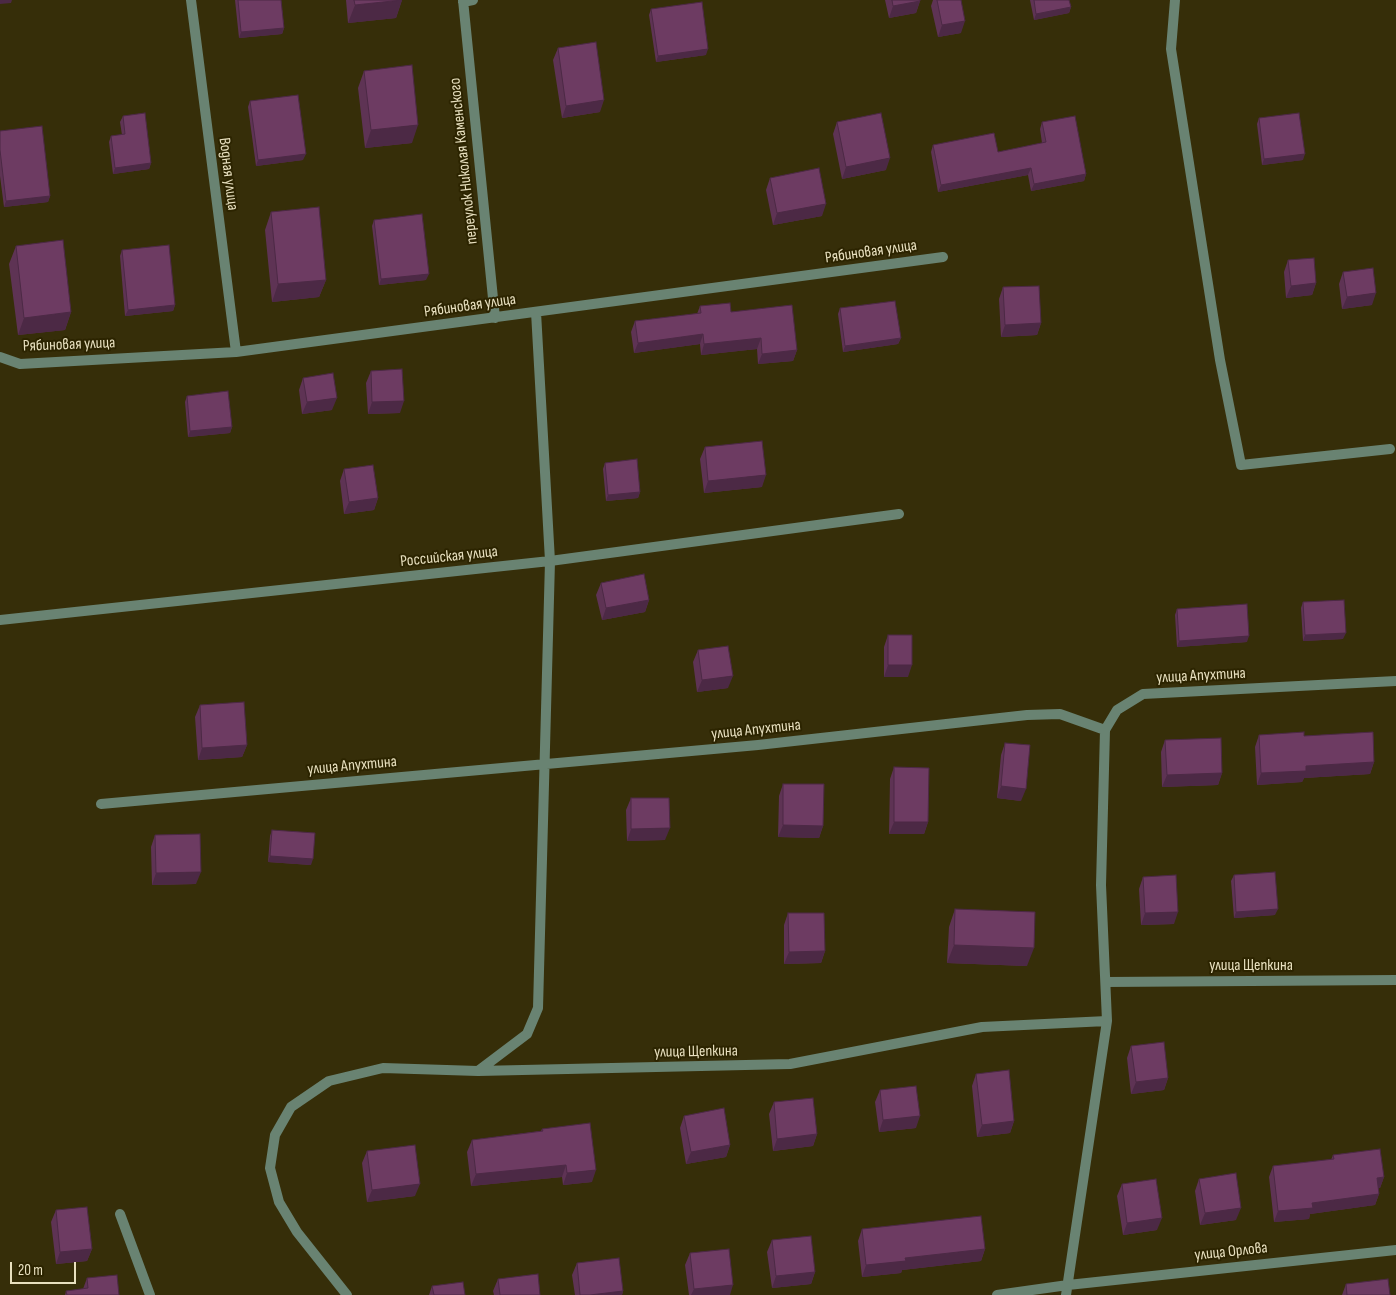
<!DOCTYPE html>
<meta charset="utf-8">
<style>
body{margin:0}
#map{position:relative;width:1396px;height:1295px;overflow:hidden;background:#362e09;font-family:"Sofia Sans Condensed",sans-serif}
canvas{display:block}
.scale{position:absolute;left:10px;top:1262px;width:66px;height:22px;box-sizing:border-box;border:2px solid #e8e0bf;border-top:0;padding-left:6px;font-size:15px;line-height:18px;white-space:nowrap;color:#e8e0bf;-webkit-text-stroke:4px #2c2400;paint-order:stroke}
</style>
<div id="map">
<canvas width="1396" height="1295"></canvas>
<div class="scale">20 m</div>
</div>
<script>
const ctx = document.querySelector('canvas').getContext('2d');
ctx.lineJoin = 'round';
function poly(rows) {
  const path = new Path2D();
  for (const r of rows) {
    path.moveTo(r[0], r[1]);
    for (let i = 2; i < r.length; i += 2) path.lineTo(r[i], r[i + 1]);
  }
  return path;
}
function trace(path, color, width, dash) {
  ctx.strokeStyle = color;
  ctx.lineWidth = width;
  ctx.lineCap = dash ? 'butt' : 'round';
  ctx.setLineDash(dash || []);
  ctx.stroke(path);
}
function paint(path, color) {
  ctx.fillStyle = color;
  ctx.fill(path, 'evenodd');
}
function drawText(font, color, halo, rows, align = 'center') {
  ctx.font = font + ' "Sofia Sans Condensed",sans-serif';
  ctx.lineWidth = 4;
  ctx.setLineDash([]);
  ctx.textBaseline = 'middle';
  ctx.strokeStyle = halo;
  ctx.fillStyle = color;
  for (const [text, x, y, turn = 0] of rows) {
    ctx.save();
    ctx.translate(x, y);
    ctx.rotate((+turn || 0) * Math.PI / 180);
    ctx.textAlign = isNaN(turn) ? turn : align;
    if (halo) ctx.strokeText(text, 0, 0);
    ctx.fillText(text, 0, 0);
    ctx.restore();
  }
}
const service = poly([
 [1175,0,1171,49,1220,360,1241,465,1390,449],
 [550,561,899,514],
 [120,1214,150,1295]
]);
const minor = poly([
 [191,0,236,352],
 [463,0,495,318],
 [463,2,473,0],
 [0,357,20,364,236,352,943,257],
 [0,620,550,561],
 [1105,730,1117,710,1143,694,1396,681],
 [101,804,758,745,1027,715,1060,714,1105,730],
 [1106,982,1396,980],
 [478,1071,527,1034,538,1008,550,561,536,312],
 [347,1295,297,1232,279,1202,270,1168,275,1135,291,1107,329,1081,383,1068,478,1071,790,1064,982,1027,1107,1021],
 [997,1295,1068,1285,1396,1250],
 [1066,1295,1107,1021,1101,885,1105,730]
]);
const wall = poly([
 [235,0,281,0,284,28,282,34,239,38],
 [346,0,402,0,396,18,348,23],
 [885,0,920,0,920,1,916,13,889,18],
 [933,0,961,0,961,33,938,37,931,6],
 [1030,0,1069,0,1071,7,1069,13,1034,20],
 [651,9,706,55,656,62,649,15],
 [558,48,600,112,562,118,553,60],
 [364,71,412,143,365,148,358,88],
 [250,101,303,160,256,166,248,107],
 [123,116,151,163,149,169,113,174,109,142,111,136,122,135,120,122],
 [1259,118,1303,160,1262,165,1257,124],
 [837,122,886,170,842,179,833,134],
 [1042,122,1086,174,1084,181,1031,191,1028,175,938,192,931,152,933,145,998,152,1042,143,1040,129],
 [0,131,50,196,48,202,4,207,0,176],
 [770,178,822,216,773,225,766,190],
 [271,212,326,280,319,297,272,302,265,230],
 [374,220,426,280,379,285,372,226],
 [16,246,71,312,65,330,18,335,9,264],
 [122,250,175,305,173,311,125,316,120,256],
 [1288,260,1316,283,1312,295,1286,298,1284,272],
 [1343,272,1372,305,1342,309,1339,284],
 [1003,287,1041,323,1037,335,1001,337,999,299],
 [700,306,731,312,797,350,793,361,758,364,757,349,701,355,700,344,634,353,631,332,635,321,697,314],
 [840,308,901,338,898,344,843,352,838,314],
 [371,371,400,413,368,414,366,383],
 [303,378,332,410,302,414,299,390],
 [187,396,232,427,230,433,188,437,185,402],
 [705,447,762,487,704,493,700,459],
 [605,463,640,492,638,498,606,501,603,469],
 [344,469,378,498,374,510,344,514,340,481],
 [601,583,649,600,645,612,602,620,596,595],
 [1303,602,1343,639,1303,641,1301,608],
 [1177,609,1247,642,1177,647,1175,615],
 [888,635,908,677,884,677,884,647],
 [698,650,728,688,697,692,693,662],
 [200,705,247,745,242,757,198,760,195,717],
 [1259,735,1304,736,1374,762,1370,774,1304,778,1302,782,1257,785,1255,747],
 [1165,740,1222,773,1218,785,1162,787,1161,752],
 [1005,743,1021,801,997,798,1001,755],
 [894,767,928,822,924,834,889,834,890,779],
 [783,784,823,826,819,838,778,837,779,796],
 [631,798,665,840,627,841,626,810],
 [272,830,311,865,268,862,270,836],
 [155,835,196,884,152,885,151,847],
 [1234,875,1275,915,1234,918,1231,881],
 [1143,877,1174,924,1141,925,1139,889],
 [955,909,1027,966,947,963,949,927],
 [788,913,825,951,821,963,784,964,784,925],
 [1131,1046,1168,1078,1164,1090,1131,1094,1127,1058],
 [976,1074,1014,1121,1010,1133,977,1137,972,1086],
 [880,1090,916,1128,879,1132,875,1102],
 [774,1102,817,1134,813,1146,773,1151,769,1114],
 [684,1116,730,1145,726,1157,686,1164,680,1128],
 [542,1129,592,1182,563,1185,562,1177,471,1186,467,1152,472,1140,541,1131],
 [367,1151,415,1196,367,1202,362,1163],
 [1333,1155,1384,1177,1380,1188,1378,1188,1379,1194,1375,1205,1310,1214,1309,1219,1274,1222,1269,1177,1273,1166,1331,1160],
 [1199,1179,1236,1220,1200,1225,1195,1191],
 [1122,1184,1157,1230,1123,1235,1117,1196],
 [56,1210,92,1249,87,1261,56,1264,51,1222],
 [862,1229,985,1249,981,1261,902,1270,901,1273,862,1277,858,1241],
 [772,1240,815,1272,811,1284,772,1288,767,1252],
 [690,1253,730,1295,689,1295,685,1265],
 [577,1263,623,1291,622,1295,575,1295,572,1275],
 [87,1278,119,1295,65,1295,66,1291,83,1289],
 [498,1279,540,1295,494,1295,493,1291],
 [1346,1284,1390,1295,1342,1295],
 [432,1286,465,1295,429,1295]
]);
const shadedWall = poly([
 [0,0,12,0,11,3,0,4],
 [402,0,396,18,348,23,355,5],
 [920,1,916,13,889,18,893,6],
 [1071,7,1069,13,1034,20,1036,14],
 [965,21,961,33,938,37,942,25],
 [284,28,282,34,239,38,241,32],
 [708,49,706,55,656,62,658,56],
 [604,100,600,112,562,118,566,106],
 [418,125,412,143,365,148,371,130],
 [306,154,303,160,256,166,258,160],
 [1305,154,1303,160,1262,165,1264,159],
 [890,158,886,170,842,179,846,167],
 [151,163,149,169,113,174,115,168],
 [1031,168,1028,175,938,192,941,185],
 [1086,174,1084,181,1031,191,1034,184],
 [50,196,48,202,4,207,6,201],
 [826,204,822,216,773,225,777,213],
 [429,274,426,280,379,285,381,279],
 [326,280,319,297,272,302,278,284],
 [1316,283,1312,295,1286,298,1291,286],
 [1376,293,1372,305,1342,309,1347,297],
 [175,305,173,311,125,316,128,310],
 [71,312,65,330,18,335,24,318],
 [1041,323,1037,335,1001,337,1005,325],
 [703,334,700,344,634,353,638,343],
 [761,338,757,349,701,355,704,344],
 [901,338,898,344,843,352,845,346],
 [797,350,793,361,758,364,762,354],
 [337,398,332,410,302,414,307,402],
 [404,401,400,413,368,414,372,402],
 [232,427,230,433,188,437,190,431],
 [766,475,762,487,704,493,708,481],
 [640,492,638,498,606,501,608,495],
 [378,498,374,510,344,514,349,502],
 [649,600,645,612,602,620,606,608],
 [1346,633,1343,639,1303,641,1305,635],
 [1249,636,1247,642,1177,647,1179,641],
 [888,665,912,665,908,677,884,677],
 [733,676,728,688,697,692,702,680],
 [247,745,242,757,198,760,202,748],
 [1374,762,1370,774,1304,778,1302,782,1257,785,1261,773,1306,766],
 [1222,773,1218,785,1162,787,1167,775],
 [1001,786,1026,789,1021,801,997,798],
 [894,822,928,822,924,834,889,834],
 [783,825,823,826,819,838,778,837],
 [670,828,665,840,627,841,631,829],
 [270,856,313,859,311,865,268,862],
 [201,872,196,884,152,885,156,873],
 [1278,909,1275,915,1234,918,1236,912],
 [1178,912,1174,924,1141,925,1145,913],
 [954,945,1034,948,1027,966,947,963],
 [825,951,821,963,784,964,789,952],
 [1168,1078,1164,1090,1131,1094,1136,1082],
 [920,1116,916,1128,879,1132,883,1120],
 [1014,1121,1010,1133,977,1137,982,1125],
 [817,1134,813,1146,773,1151,777,1139],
 [730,1145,726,1157,686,1164,691,1152],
 [566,1165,562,1177,471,1186,476,1174],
 [596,1170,592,1182,563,1185,567,1173],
 [1384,1177,1380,1188,1372,1189,1377,1178],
 [420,1184,415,1196,367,1202,372,1190],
 [1379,1194,1375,1205,1310,1214,1309,1219,1274,1222,1278,1211,1312,1203],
 [1241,1208,1236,1220,1200,1225,1205,1213],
 [1162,1218,1157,1230,1123,1235,1127,1223],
 [92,1249,87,1261,56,1264,60,1252],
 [985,1249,981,1261,902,1270,901,1273,862,1277,866,1265,905,1258],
 [815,1272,811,1284,772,1288,776,1276],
 [733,1285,730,1295,691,1295,694,1289],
 [623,1291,622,1295,590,1295]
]);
const building = poly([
 [238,0,281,0,284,28,241,32,238,0],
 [354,0,402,0,355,5,354,0],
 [892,0,920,0,920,1,893,6,892,0],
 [937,0,961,0,965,21,942,25,937,0],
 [1034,0,1069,0,1071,7,1036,14,1034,0],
 [702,2,708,49,658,56,651,9,702,2],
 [596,42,604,100,566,106,558,48,596,42],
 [412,65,418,125,371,130,364,71,412,65],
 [298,95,306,154,258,160,250,101,298,95],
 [145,113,151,163,115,168,111,136,125,134,123,116,145,113],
 [881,113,890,158,846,167,837,122,881,113],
 [1299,113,1305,154,1264,159,1259,118,1299,113],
 [1075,116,1086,174,1034,184,1031,168,941,185,933,145,994,133,998,152,1046,142,1042,122,1075,116],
 [42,126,50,196,6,201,0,150,0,131,42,126],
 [819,168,826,204,777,213,770,178,819,168],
 [319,207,326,280,278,284,271,212,319,207],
 [422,214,429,274,381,279,374,220,422,214],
 [63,240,71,312,24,318,16,246,63,240],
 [169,245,175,305,128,310,122,250,169,245],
 [1314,258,1316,283,1291,286,1288,260,1314,258],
 [1373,268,1376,293,1347,297,1343,272,1373,268],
 [1039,286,1041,323,1005,325,1003,287,1039,286],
 [895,301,901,338,845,346,840,308,895,301],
 [730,303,731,312,792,305,797,350,762,354,761,338,704,344,703,334,638,343,635,321,701,313,700,306,730,303],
 [402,369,404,401,372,402,371,371,402,369],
 [333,373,337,398,307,402,303,378,333,373],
 [228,391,232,427,190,431,187,396,228,391],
 [762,441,766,475,708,481,705,447,762,441],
 [637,459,640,492,608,495,605,463,637,459],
 [373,465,378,498,349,502,344,469,373,465],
 [644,574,649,600,606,608,601,583,644,574],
 [1344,600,1346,633,1305,635,1303,602,1344,600],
 [1247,604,1249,636,1179,641,1177,609,1247,604],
 [888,635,912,635,912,665,888,665,888,635],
 [728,646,733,676,702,680,698,650,728,646],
 [244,702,247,745,202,748,200,705,244,702],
 [1304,732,1304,736,1373,732,1374,762,1306,766,1306,771,1261,773,1259,735,1304,732],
 [1221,738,1222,773,1167,775,1165,740,1221,738],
 [1005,743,1030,745,1026,789,1001,786,1005,743],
 [894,767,929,768,928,822,894,822,894,767],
 [783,784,824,784,823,826,783,825,783,784],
 [631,798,669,798,670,828,631,829,631,798],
 [272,830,315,833,313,859,270,856,272,830],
 [200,834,201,872,156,873,155,835,200,834],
 [1275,872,1278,909,1236,912,1234,875,1275,872],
 [1176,875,1178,912,1145,913,1143,877,1176,875],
 [955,909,1035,912,1034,948,954,945,955,909],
 [788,913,824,913,825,951,789,952,788,913],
 [1164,1042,1168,1078,1136,1082,1131,1046,1164,1042],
 [1009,1070,1014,1121,982,1125,976,1074,1009,1070],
 [916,1086,920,1116,883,1120,880,1090,916,1086],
 [813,1098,817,1134,777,1139,774,1102,813,1098],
 [724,1108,730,1145,691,1152,684,1116,724,1108],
 [590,1123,596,1170,567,1173,566,1165,476,1174,472,1140,543,1131,542,1129,590,1123],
 [415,1145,420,1184,372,1190,367,1151,415,1145],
 [1380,1149,1384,1177,1377,1178,1379,1194,1312,1203,1313,1208,1278,1211,1273,1166,1334,1159,1333,1155,1380,1149],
 [1236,1173,1241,1208,1205,1213,1199,1179,1236,1173],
 [1156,1179,1162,1218,1127,1223,1122,1184,1156,1179],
 [87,1207,92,1249,60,1252,56,1210,87,1207],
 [981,1216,985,1249,905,1258,906,1261,866,1265,862,1229,981,1216],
 [811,1236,815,1272,776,1276,772,1240,811,1236],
 [729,1249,733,1285,694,1289,690,1253,729,1249],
 [619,1258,623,1291,590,1295,580,1295,577,1263,619,1258],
 [538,1274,540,1295,500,1295,498,1279,538,1274],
 [117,1275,119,1295,67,1295,66,1291,88,1288,87,1278,117,1275],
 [1388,1279,1390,1295,1347,1295,1346,1284,1388,1279],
 [463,1282,465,1295,434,1295,432,1286,463,1282]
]);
const streetNames = [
 ["переулок Николая Каменского",464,161,-96],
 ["Водная улица",228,174,83],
 ["Рябиновая улица",871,252,-8],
 ["Рябиновая улица",470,306,-8],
 ["Рябиновая улица",69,345,-2],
 ["Российская улица",449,557,-6],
 ["улица Апухтина",1201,676,-3],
 ["улица Апухтина",756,730,-6],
 ["улица Апухтина",352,766,-5],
 ["улица Щепкина",1251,966],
 ["улица Щепкина",696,1052,-1],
 ["улица Орлова",1231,1252,-6]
];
trace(service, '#698372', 10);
trace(minor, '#698372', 10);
paint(wall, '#5e3354');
paint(shadedWall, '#4c2945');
paint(building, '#6d3b62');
trace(building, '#4c2945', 1);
drawText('16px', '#e8e0bf', '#2c2400', streetNames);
</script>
